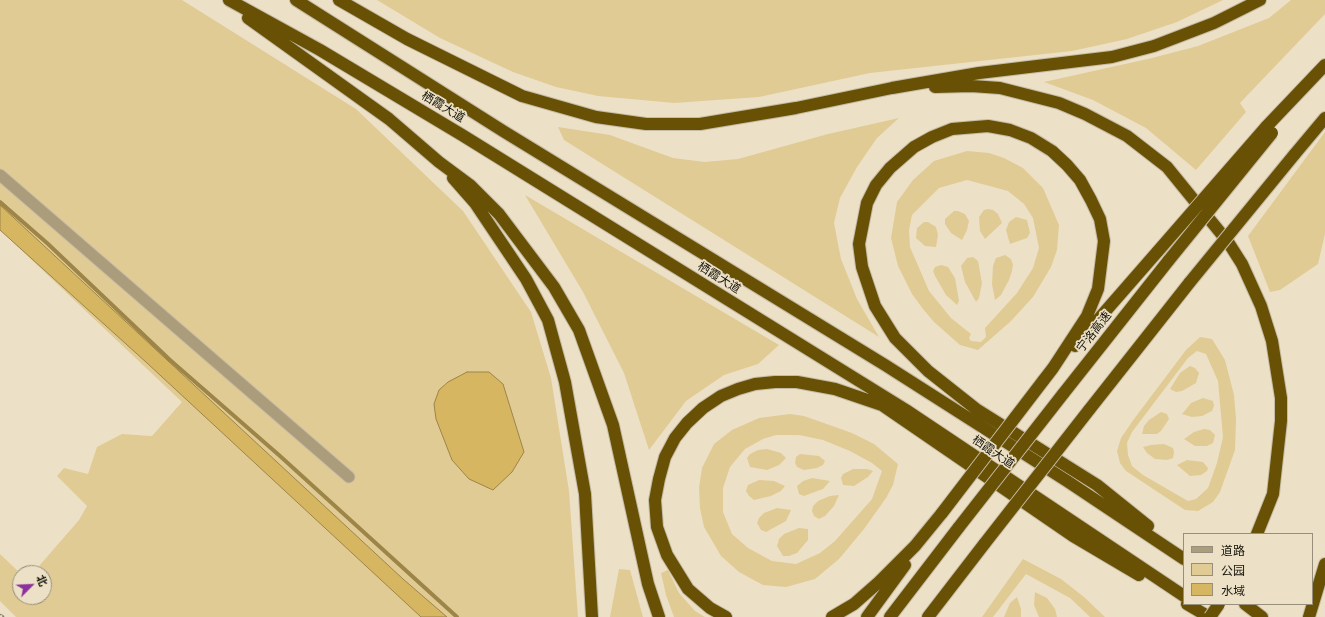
<!DOCTYPE html>
<meta charset="utf-8">
<style>
body{margin:0}
#map{position:relative;width:1325px;height:617px;overflow:hidden;background:#ece1c7;font-family:Cabin,"Noto Sans SC",sans-serif}
canvas{display:block}
.legend{position:absolute;left:1183px;top:533px;width:130px;height:72px;box-sizing:border-box;background:#ece1c7;border:1px solid #978f7b;margin:0;padding:5px 7px;list-style:none;font-size:12px;color:#17140a}
.legend li{display:flex;align-items:center;gap:8px;height:20px}
.legend b{width:20px;border:1px solid #978f7b}
.north{position:absolute;left:12px;top:565px;width:40px;height:40px;box-sizing:border-box;background:#ece1c7;border:1px solid #978f7b;border-radius:50%;rotate:66deg;font-size:11px;font-weight:700;line-height:16px;text-align:center;color:#17140a}
.north::after{content:'';display:block;margin:auto;width:14px;height:18px;background:#8d329d;clip-path:polygon(50% 0,100% 100%,50% 72%,0 100%)}
</style>
<div id="map">
<canvas width="1325" height="617"></canvas>
<ul class="legend">
<li><b style="height:5px;background:#ab9d7b"></b>道路</li>
<li><b style="height:11px;background:#e1cb94"></b>公园</li>
<li><b style="height:11px;background:#d7b662"></b>水域</li>
</ul>
<div class="north">北</div>
</div>
<script>
const ctx = document.querySelector('canvas').getContext('2d');
ctx.lineJoin = 'round';
function paint(path, color) {
  ctx.fillStyle = color;
  ctx.fill(path, 'evenodd');
}
function poly(rows) {
  const path = new Path2D();
  for (const r of rows) {
    path.moveTo(r[0], r[1]);
    for (let i = 2; i < r.length; i += 2) path.lineTo(r[i], r[i + 1]);
  }
  return path;
}
function trace(path, color, width, dash) {
  ctx.strokeStyle = color;
  ctx.lineWidth = width;
  ctx.lineCap = dash ? 'butt' : 'round';
  ctx.setLineDash(dash || []);
  ctx.stroke(path);
}
function drawText(font, color, halo, rows, align = 'center') {
  ctx.font = font + ' Cabin,"Noto Sans SC",sans-serif';
  ctx.lineWidth = 3.5;
  ctx.setLineDash([]);
  ctx.textBaseline = 'middle';
  ctx.strokeStyle = halo;
  ctx.fillStyle = color;
  for (const [text, x, y, turn = 0] of rows) {
    ctx.save();
    ctx.translate(x, y);
    ctx.rotate((+turn || 0) * Math.PI / 180);
    ctx.textAlign = isNaN(turn) ? turn : align;
    if (halo) ctx.strokeText(text, 0, 0);
    ctx.fillText(text, 0, 0);
    ctx.restore();
  }
}
const green = poly([
 [0,0,182,0,356,109,463,211,531,312,551,378,569,491,578,617,16,617,0,601,0,554,20,573,20,597,44,597,44,573,33,573,79,520,87,506,57,476,64,468,88,474,97,447,122,434,152,436,182,402,0,230],
 [377,0,1223,0,1177,22,1127,39,1072,51,870,73,759,97,674,103,598,96,556,87,513,72,440,38],
 [1291,0,1325,0,1325,14,1240,103,1246,112,1196,170,1146,128,1093,100,1044,82,1152,58,1198,46,1269,18],
 [899,118,877,138,857,167,840,198,834,223,841,259,857,299,879,337,564,140,558,127,610,135,673,158,705,162,738,159,828,134],
 [1325,132,1325,234,1318,264,1280,290,1270,292,1248,236],
 [967,151,989,153,1004,158,1023,168,1043,188,1059,225,1057,250,1051,267,1033,297,1011,321,978,350,960,345,934,322,923,309,912,294,898,266,891,238,897,202,913,180,934,161],
 [967,180,1008,191,1024,204,1033,218,1039,248,1033,268,1017,293,985,328,986,337,981,342,971,341,969,338,971,334,951,318,929,291,910,247,909,230,912,215,939,188],
 [525,195,779,345,758,364,724,375,686,401,649,450,624,373,583,292],
 [988,209,993,210,998,214,1002,223,985,239,980,231,979,217,984,210],
 [954,211,958,211,965,214,969,221,967,230,962,240,951,233,945,224,945,219],
 [1016,217,1027,220,1030,233,1027,238,1010,244,1006,230,1009,222],
 [924,222,928,222,936,227,938,235,936,247,925,246,916,238,917,228],
 [1005,255,1011,259,1013,265,1012,271,1009,280,1001,295,995,300,992,284,993,266,996,258],
 [973,257,978,261,982,283,979,298,976,302,965,282,961,266,967,258],
 [941,265,948,267,955,278,959,301,957,305,946,295,935,276,933,271,935,267],
 [1200,337,1212,339,1225,360,1234,395,1236,419,1235,450,1220,492,1213,502,1198,511,1185,510,1126,471,1120,463,1117,451,1121,438,1134,419,1186,350],
 [1197,351,1206,354,1218,381,1223,437,1217,463,1208,488,1196,499,1188,501,1143,475,1132,466,1128,455,1127,443,1132,432,1188,358],
 [1190,366,1195,368,1199,373,1196,383,1182,391,1176,392,1170,389,1180,373],
 [1203,398,1213,401,1214,406,1212,411,1202,416,1192,417,1182,414,1191,403],
 [1161,412,1167,414,1169,419,1161,431,1157,434,1142,434,1144,426,1149,420],
 [790,414,804,416,852,433,874,444,898,464,893,485,886,498,864,529,839,559,815,579,786,587,763,585,739,572,721,556,704,527,700,508,699,488,702,468,714,444,732,430,759,418],
 [776,435,799,435,823,440,850,451,872,463,882,471,872,499,835,541,820,553,796,564,772,561,748,548,732,534,723,512,723,488,730,467,745,449,763,439],
 [1204,429,1210,430,1215,435,1213,443,1207,446,1195,446,1184,439,1194,432],
 [1164,444,1173,448,1174,452,1173,458,1167,460,1155,459,1147,453,1143,447,1151,445],
 [767,449,781,453,786,458,779,465,767,470,750,467,747,458,750,454,758,450],
 [800,454,819,456,825,461,823,465,817,468,804,470,797,467,795,463,796,457],
 [1187,460,1203,462,1208,468,1207,471,1201,475,1190,476,1177,465],
 [853,469,867,469,873,471,868,477,854,486,843,485,841,478,843,474],
 [812,478,830,481,823,489,804,496,799,494,797,486,803,481],
 [759,480,774,481,785,486,781,491,771,496,754,500,749,496,746,491,748,485],
 [839,495,834,506,825,516,819,519,814,516,812,511,813,506,818,501,830,496],
 [777,508,791,510,786,521,766,532,761,530,757,523,759,518,764,513],
 [799,528,808,529,808,540,797,553,789,556,783,556,777,546,779,539,784,534],
 [1023,559,1061,579,1084,597,1105,617,1090,617,1070,598,1026,574,993,617,982,617],
 [619,569,630,570,643,617,610,617],
 [668,570,679,593,695,611,705,617,674,617,666,595,661,573],
 [1035,592,1047,598,1055,609,1057,617,1039,617,1034,605],
 [1017,597,1021,609,1021,617,1004,617,1010,603]
]);
const water = poly([
 [0,205,403,579,447,617,421,617,147,363,0,230,0,205],
 [467,372,489,372,503,384,524,452,512,472,493,490,469,479,452,460,436,419,434,404,439,390,448,382,467,372]
]);
const stream = poly([
 [0,202,47,243,170,360,280,456,457,617]
]);
const street = poly([
 [0,175,349,477]
]);
const highway = poly([
 [229,0,320,50,462,135,906,410,1184,596],
 [296,0,503,131,885,365,1067,481,1184,559],
 [339,0,407,39,522,96,596,117,646,124,700,124,796,108,892,88,979,73,1112,57,1154,46,1214,23,1260,0],
 [248,18,389,119,439,162,470,185,499,214,554,287,579,330,613,425,648,584,659,617],
 [935,87,971,86,1000,88,1059,103,1085,114,1127,136,1167,167,1228,242,1242,264,1261,306,1272,341,1281,398,1281,421,1273,494,1257,534],
 [1266,127,1325,65],
 [1294,155,1325,118],
 [453,178,475,203,526,279,548,320,565,382,585,494,592,617],
 [1075,346,1158,251],
 [1043,381,1053,368,1087,316,1098,289,1104,241,1100,219,1091,200,1080,180,1067,165,1052,151,1031,138,1010,130,988,126,952,129,932,137,914,147,890,168,876,185,867,203,859,244,862,267,875,306,895,338,928,371,976,409,1097,485,1148,526],
 [1063,394,1169,260],
 [1089,410,1190,282],
 [1187,604,1209,617],
 [1245,604,1262,617],
 [726,617,710,608,688,589,667,555,657,527,655,500,659,479,665,457,675,438,687,423,703,408,721,396,738,389,755,384,775,382,797,382,835,389,882,405,1073,536,1139,575],
 [832,617,854,604,879,582,915,546,942,513],
 [867,617,905,565],
 [890,617,959,527],
 [928,617,985,543],
 [1309,617,1325,564]
]);
const rail = poly([
 [0,616,2,617]
]);
const highwayBridge = poly([
 [1158,251,1266,127],
 [1169,260,1272,133],
 [1190,282,1294,155],
 [942,513,1043,381],
 [959,527,1063,394],
 [985,543,1089,410],
 [1210,617,1219,604]
]);
const streetNames = [
 ["栖霞大道",443,107,31],
 ["栖霞大道",719,278,32],
 ["宁洛高速",1094,332,-52],
 ["栖霞大道",993,452,34]
];
paint(green, '#e1cb94');
paint(water, '#d7b662');
trace(water, '#9d8548', 1);
trace(stream, '#9d8548', 4);
trace(street, '#c6bca5', 13);
trace(highway, '#c6bca5', 14);
trace(street, '#ab9d7b', 11);
trace(highway, '#685005', 12);
trace(rail, '#857d6b', 4.5);
trace(rail, '#ece1c7', 3, [9]);
trace(highwayBridge, '#c6bca5', 14, []);
trace(highwayBridge, '#685005', 12);
drawText('12px', '#17140a', '#ece1c7', streetNames);
</script>
